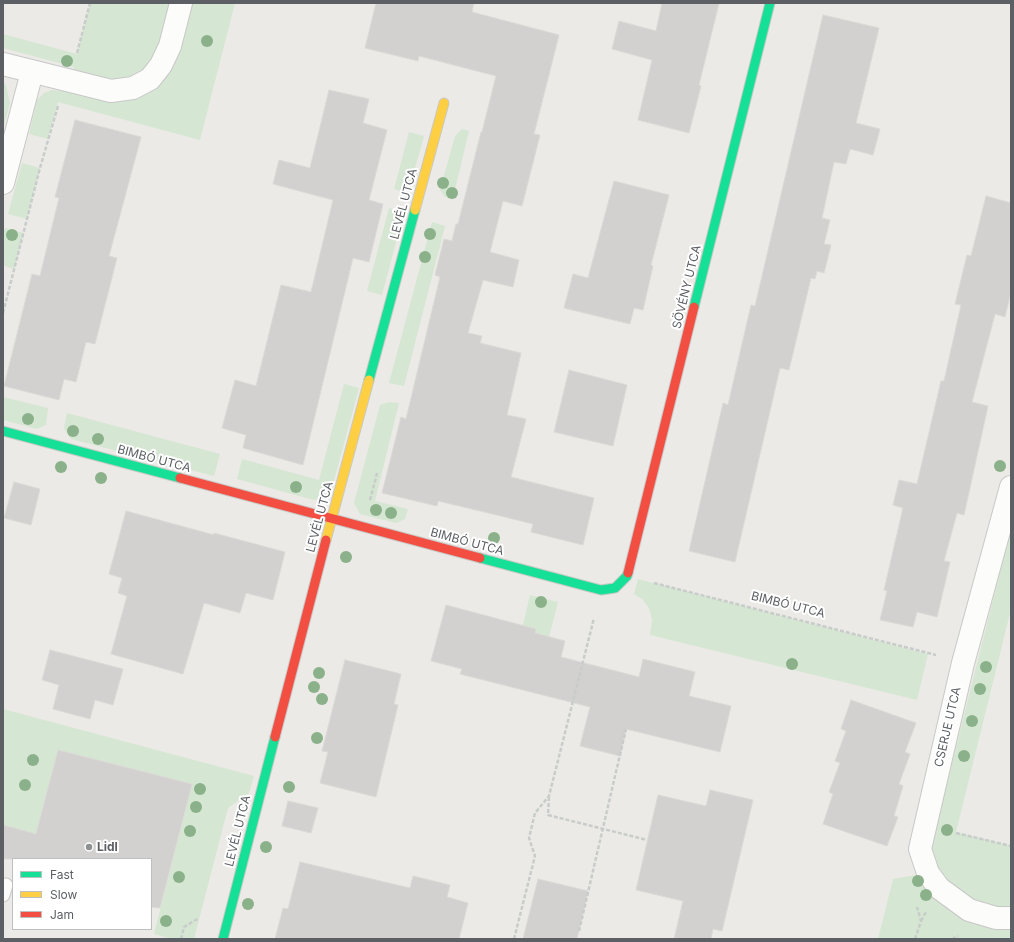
<!DOCTYPE html>
<meta charset="utf-8">
<style>
body{margin:0}
#map{position:relative;width:1014px;height:942px;overflow:hidden;background:#ebeae6;font-family:Inter,sans-serif}
canvas{display:block}
.frame{position:absolute;inset:0;border:4px solid #5c5f63;pointer-events:none}
.legend{position:absolute;left:12px;top:858px;width:140px;height:72px;box-sizing:border-box;background:#fff;border:1px solid #bebfc1;margin:0;padding:5px 7px;list-style:none;font-size:12px;color:#5c5f63}
.legend li{display:flex;align-items:center;gap:8px;height:20px}
.legend b{width:20px;border:1px solid #bebfc1}
</style>
<div id="map">
<canvas width="1014" height="942"></canvas>
<div class="frame"></div>
<ul class="legend">
<li><b style="height:5px;background:#16e098"></b>Fast</li>
<li><b style="height:5px;background:#ffcf43"></b>Slow</li>
<li><b style="height:5px;background:#f24e42"></b>Jam</li>
</ul>
</div>
<script>
const ctx = document.querySelector('canvas').getContext('2d');
ctx.lineJoin = 'round';
function paint(path, color) {
  ctx.fillStyle = color;
  ctx.fill(path, 'evenodd');
}
function poly(rows) {
  const path = new Path2D();
  for (const r of rows) {
    path.moveTo(r[0], r[1]);
    for (let i = 2; i < r.length; i += 2) path.lineTo(r[i], r[i + 1]);
  }
  return path;
}
function trace(path, color, width, dash) {
  ctx.strokeStyle = color;
  ctx.lineWidth = width;
  ctx.lineCap = dash ? 'butt' : 'round';
  ctx.setLineDash(dash || []);
  ctx.stroke(path);
}
function drawText(font, color, halo, rows, align = 'center') {
  ctx.font = font + ' Inter,sans-serif';
  ctx.lineWidth = 4;
  ctx.setLineDash([]);
  ctx.textBaseline = 'middle';
  ctx.strokeStyle = halo;
  ctx.fillStyle = color;
  for (const [text, x, y, turn = 0] of rows) {
    ctx.save();
    ctx.translate(x, y);
    ctx.rotate((+turn || 0) * Math.PI / 180);
    ctx.textAlign = isNaN(turn) ? turn : align;
    if (halo) ctx.strokeText(text, 0, 0);
    ctx.fillText(text, 0, 0);
    ctx.restore();
  }
}
const green = poly([
 [90,3,235,3,200,140,58,102,48,139,29,134,37,100,44,93,52,90,61,91,74,67,3,48,3,34,77,54],
 [3,82,6,85,10,103,3,129],
 [462,129,469,131,453,198,445,197,440,190,455,136],
 [409,132,424,136,408,193,394,189],
 [22,163,40,168,27,219,8,214],
 [389,208,404,212,382,295,367,291],
 [432,222,445,226,404,386,389,383],
 [5,228,24,233,14,269,3,265,3,234],
 [344,384,359,388,332,488,324,498,314,500,237,479,242,459,319,480],
 [3,397,48,408,46,425,37,429,3,420],
 [389,402,399,403,375,501,408,509,405,519,396,523,360,514,354,503,380,405],
 [67,413,220,454,214,476,71,439,64,428],
 [1011,528,1011,609,956,832,1011,846,1011,939,878,939,893,879,928,873,936,827],
 [638,579,928,654,917,700,650,635,652,620,649,608,642,599,634,594],
 [530,595,558,602,549,637,535,633,536,629,523,625],
 [3,709,254,776,249,793,228,808,194,939,172,939,154,934,192,784,58,750,36,834,3,825]
]);
const building = poly([
 [376,3,474,3,472,12,559,35,534,134,540,135,522,206,503,201,490,252,519,260,513,287,483,280,468,333,482,336,480,343,521,353,507,415,526,419,511,477,594,498,583,545,531,532,533,524,501,516,438,501,437,506,382,493,401,417,406,419,440,277,435,275,444,239,452,241,456,224,458,224,481,132,482,132,496,76,419,56,418,61,365,48,376,3],
 [662,3,719,3,699,85,701,86,689,133,638,120,652,60,612,49,619,21,656,31,662,3],
 [823,15,879,28,856,123,880,129,873,155,850,149,846,164,834,162,822,218,830,220,824,244,831,245,824,273,817,271,815,279,811,278,789,370,780,368,735,562,689,551,723,403,728,405,751,305,755,306,823,15],
 [329,90,369,99,363,123,387,130,369,200,383,204,369,262,353,258,303,465,243,448,246,435,222,428,235,380,256,386,281,285,311,292,333,200,273,184,279,160,310,168,329,90],
 [75,120,141,137,109,256,117,258,95,344,86,342,76,382,64,379,59,400,4,386,32,274,40,276,59,198,55,197,75,120],
 [614,181,669,195,651,265,653,266,643,310,634,308,630,324,564,308,573,274,588,278,614,181],
 [986,196,1011,203,1011,292,1005,317,995,314,972,402,988,406,964,515,957,513,944,561,950,562,937,617,917,612,913,627,880,620,887,591,884,590,903,508,893,505,899,480,917,484,941,381,944,381,961,305,955,304,967,255,971,256,986,196],
 [569,370,627,385,613,446,554,432,569,370],
 [14,482,40,489,31,525,4,518,14,482],
 [126,511,214,535,214,533,285,552,273,600,246,593,240,613,204,603,183,674,111,654,127,596,118,593,122,578,109,574,126,511],
 [446,605,536,629,535,633,565,641,561,657,639,677,643,659,695,672,689,696,731,706,720,752,626,729,620,756,580,746,590,707,460,674,462,669,431,661,446,605],
 [50,650,123,669,113,705,95,700,90,719,53,709,59,685,42,680,50,650],
 [345,660,401,674,394,704,398,705,376,797,320,783,328,752,322,751,345,660],
 [851,700,916,723,905,752,910,754,899,784,903,786,894,816,898,817,887,846,823,824,833,794,829,792,840,763,835,761,846,731,841,729,851,700],
 [58,750,192,784,160,908,151,907,151,859,3,859,3,825,36,834,58,750],
 [710,790,753,800,722,931,713,929,711,939,674,939,683,901,636,890,658,795,706,806,710,790],
 [288,801,318,808,311,833,282,826,288,801],
 [300,862,410,888,413,876,450,885,447,897,468,903,459,939,275,939,283,908,288,909,300,862],
 [538,879,588,891,577,939,523,939,538,879]
]);
const path = poly([
 [77,53,90,3],
 [3,313,40,168,58,106],
 [370,500,377,473],
 [654,583,936,655],
 [549,797,548,815,647,840],
 [956,833,1011,846],
 [921,921,926,912],
 [579,931,626,729],
 [181,939,184,927,199,918],
 [514,939,535,856,529,838,535,813,549,796,594,618],
 [915,939,921,921,917,907],
 [952,939,958,936]
]);
const lane = poly([
 [3,895,6,885]
]);
const street = poly([
 [3,64,111,91,133,88,150,79,161,65,170,46,181,3],
 [3,183,32,72],
 [1011,487,963,663,920,849,928,873,939,888,969,910,996,918,1011,918]
]);
const fast = poly([
 [694,307,770,3],
 [369,380,415,210],
 [3,431,180,478],
 [480,558,601,590,615,588,627,576,628,573],
 [223,939,275,737]
]);
const slow = poly([
 [415,210,444,103],
 [326,540,369,380]
]);
const jam = poly([
 [180,478,480,558],
 [628,573,694,307],
 [275,737,326,540]
]);
const trees = [
 [207,41],
 [67,61],
 [443,183],
 [452,193],
 [430,234],
 [12,235],
 [425,257],
 [28,419],
 [73,431],
 [98,439],
 [1000,466],
 [61,467],
 [101,478],
 [296,487],
 [376,510],
 [391,513],
 [494,538],
 [346,557],
 [541,602],
 [792,664],
 [986,667],
 [319,673],
 [314,687],
 [980,689],
 [322,699],
 [972,721],
 [317,738],
 [964,756],
 [33,760],
 [25,785],
 [289,787],
 [200,789],
 [196,807],
 [947,830],
 [190,831],
 [266,847],
 [179,877],
 [918,881],
 [926,895],
 [248,904],
 [166,921]
];
const markers = [
 [89,847,4,"#8e9091"]
];
const streetNames = [
 ["LEVÉL UTCA",404,204,-75],
 ["SÖVÉNY UTCA",687,287,-76],
 ["BIMBÓ UTCA",154,459,15],
 ["LEVÉL UTCA",320,517,-75],
 ["BIMBÓ UTCA",467,542,15],
 ["BIMBÓ UTCA",788,605,14],
 ["CSERJE UTCA",948,727,-77],
 ["LEVÉL UTCA",238,831,-76]
];
const poiNames = [
 ["Lidl",97,847]
];
paint(green, '#d5e6d2');
paint(building, '#d2d1cf');
trace(building, '#dad9d6', 1);
trace(lane, '#c8c8c8', 15);
trace(street, '#c8c8c8', 24);
trace(fast, '#c8c8c7', 11);
trace(slow, '#c8c8c7', 11);
trace(jam, '#c8c8c7', 11);
trace(path, '#c8ccca', 2.5, [4, 2]);
trace(lane, '#fcfcfb', 13);
trace(street, '#fcfcfb', 22);
trace(fast, '#16e098', 9);
trace(slow, '#ffcf43', 9);
trace(jam, '#f24e42', 9);
ctx.fillStyle = '#8bb18a';
for (const [x, y] of trees) {
  ctx.beginPath();
  ctx.arc(x, y, 6, 0, 2 * Math.PI);
  ctx.fill();
}
for (const [x, y, r, color] of markers) {
  const dot = new Path2D();
  dot.arc(x, y, r, 0, 2 * Math.PI);
  ctx.fillStyle = color;
  ctx.fill(dot);
  trace(dot, '#fff', 1.5);
}
drawText('12px', '#5c5f63', '#fff', streetNames);
drawText('bold 12px', '#5c5f63', '#fff', poiNames, 'left');
</script>
